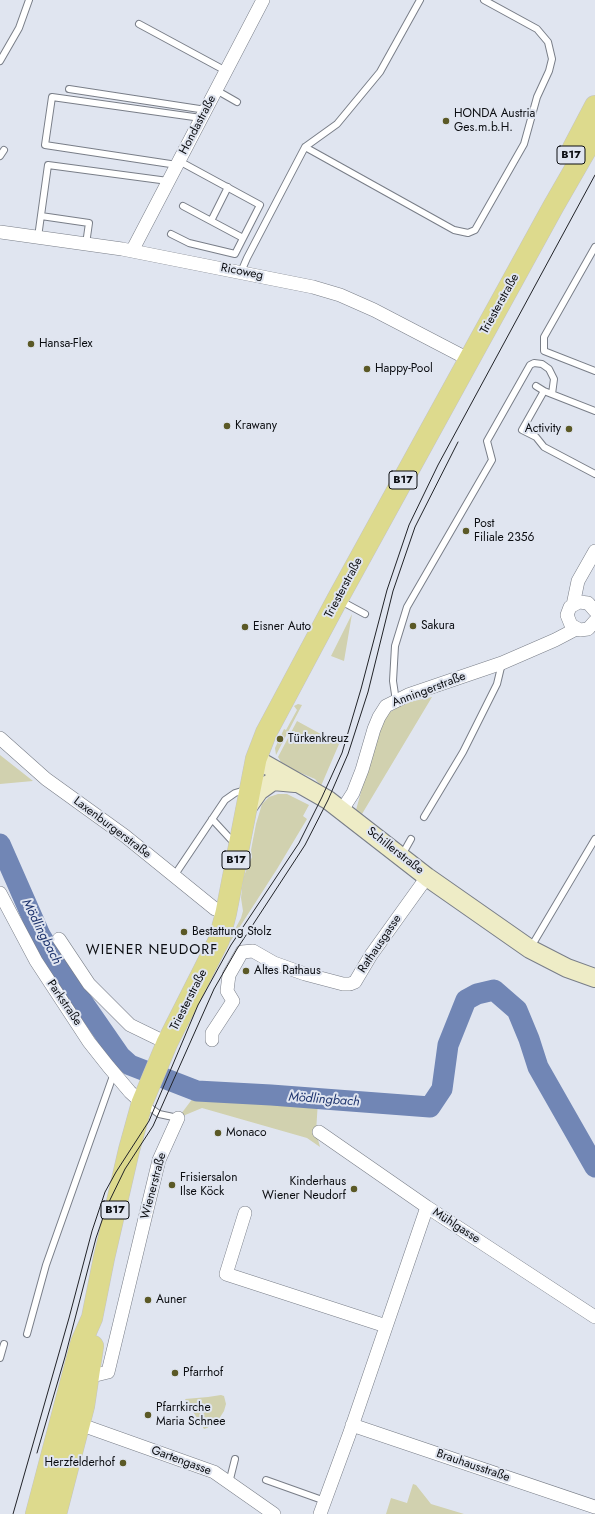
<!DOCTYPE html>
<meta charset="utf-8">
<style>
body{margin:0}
canvas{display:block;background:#e0e5f0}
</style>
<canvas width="595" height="1514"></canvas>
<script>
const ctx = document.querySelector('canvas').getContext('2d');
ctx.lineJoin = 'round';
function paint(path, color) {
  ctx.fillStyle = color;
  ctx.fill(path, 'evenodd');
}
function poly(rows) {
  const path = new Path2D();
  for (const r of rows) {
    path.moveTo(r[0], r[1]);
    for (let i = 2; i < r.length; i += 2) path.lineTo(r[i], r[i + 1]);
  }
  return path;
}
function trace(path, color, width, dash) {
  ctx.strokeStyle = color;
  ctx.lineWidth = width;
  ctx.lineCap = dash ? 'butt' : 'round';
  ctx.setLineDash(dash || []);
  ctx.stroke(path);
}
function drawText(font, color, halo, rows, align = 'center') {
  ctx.font = font + ' Jost,sans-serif';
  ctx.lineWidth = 4;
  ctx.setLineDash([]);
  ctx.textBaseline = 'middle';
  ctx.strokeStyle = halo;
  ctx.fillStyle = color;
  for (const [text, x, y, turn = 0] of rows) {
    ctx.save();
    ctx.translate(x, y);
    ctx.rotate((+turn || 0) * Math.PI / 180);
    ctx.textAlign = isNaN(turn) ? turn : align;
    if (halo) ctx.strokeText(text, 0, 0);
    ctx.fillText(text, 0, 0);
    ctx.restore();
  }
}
const green = poly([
 [352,614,344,661,331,656],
 [432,697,362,814,356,810,378,731,387,714,405,703],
 [298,704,302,705,276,755,275,748,284,729,286,730,297,710,294,706],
 [297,721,339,744,321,786,315,779,296,771,281,762,278,757],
 [0,755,33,781,0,784],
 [278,794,287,794,309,805,303,816,307,819,277,869,230,942,229,940,241,918,243,911,241,898,243,878,252,857,251,850,256,824,262,804,269,797],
 [196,1094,318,1101,316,1132,320,1147,307,1138,202,1108,178,1118],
 [221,1395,224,1396,226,1404,224,1411,219,1419,207,1428,204,1429,185,1399,208,1397],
 [413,1484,416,1485,431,1504,464,1514,386,1514,391,1498,407,1503]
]);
const river = poly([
 [0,844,40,935,66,978,120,1056,130,1065,197,1091,271,1095,430,1107,442,1089,448,1045,466,1000,477,994,494,990,517,1010,529,1039,538,1067,595,1167]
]);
const lane = poly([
 [139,24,226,71],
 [0,61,19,28,29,0],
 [69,89,206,110],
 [216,90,237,102],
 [305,147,454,230,468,233,475,230,524,144,537,97,549,71,552,59,548,42,537,29,484,0],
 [0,156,4,150],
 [177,165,45,145,52,97,201,118],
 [183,206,243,238],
 [41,216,89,223,86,244],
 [211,221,228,187],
 [171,234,189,243,235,254,260,205,179,161],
 [38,237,48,165,168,181],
 [595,247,544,337,544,351,595,371],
 [241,272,247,258,305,147,337,124,380,72,420,0],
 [536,386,544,391],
 [595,411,544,391,522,430,536,437,544,447,595,474],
 [341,601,365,614],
 [396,701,393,681,395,646,407,607,492,460,487,441,530,365,534,363,542,364,549,369,554,379,552,394],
 [424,817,463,752,497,684,502,663],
 [212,819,235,844],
 [402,855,411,839],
 [174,876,225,800,235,793,245,790],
 [531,947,595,839],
 [146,1105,159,1114,178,1118],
 [27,1334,46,1265,114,1073],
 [0,1358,4,1344],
 [266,1480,325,1501],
 [229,1483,235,1459]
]);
const street = poly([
 [0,232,122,249,313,287,340,295,374,310,470,360],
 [132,251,263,0],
 [573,605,578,581,595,551],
 [595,611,588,603,579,602,570,607,567,615,571,625,580,630,588,629,595,621],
 [0,738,46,779,125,836,215,909,226,913],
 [342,810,353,793,362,770,374,729,379,717,386,706,408,695,502,663,555,640,576,629],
 [0,893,36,961,89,1042,108,1066,130,1092,142,1103],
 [59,939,89,984,130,1025,167,1043],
 [212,1040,212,1033,233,1001,227,991,229,975,242,952,253,951,274,963,305,974,343,984,350,984,355,982,371,955,427,877],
 [319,1132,427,1207,595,1317],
 [245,1213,226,1274,386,1326],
 [88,1377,108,1372,159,1160,178,1118],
 [79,1424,214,1472,274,1514],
 [352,1425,595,1507],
 [320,1514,349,1435,427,1207]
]);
const secondary = poly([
 [256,759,328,800,427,877,530,949,567,968,595,978],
 [247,808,259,791,273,781,295,783]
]);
const primary = poly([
 [573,148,595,106],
 [36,1514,81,1343,92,1318,104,1258,129,1150,142,1103,167,1043,219,940,226,913,256,759,266,733,337,600,553,207,595,134],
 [56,1514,84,1406,93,1346]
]);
const tram = poly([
 [37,1453,65,1357,96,1238,107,1206,125,1169,153,1126,214,989,237,949,305,845,328,800,348,754,368,692,393,591,415,527,458,442],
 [13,1514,69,1318,92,1231,105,1192,116,1172,149,1121,198,1005,231,945,299,843,322,797,342,753,361,689,387,590,409,525,438,465,595,175]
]);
const markers = [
 [446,121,4,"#5b5926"],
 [31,344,4,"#5b5926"],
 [367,369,4,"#5b5926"],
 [227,426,4,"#5b5926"],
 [569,429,4,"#5b5926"],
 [466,531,4,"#5b5926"],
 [413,626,4,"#5b5926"],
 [245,627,4,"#5b5926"],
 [280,739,4,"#5b5926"],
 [184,932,4,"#5b5926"],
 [246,971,4,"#5b5926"],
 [218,1133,4,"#5b5926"],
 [172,1185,4,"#5b5926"],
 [354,1189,4,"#5b5926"],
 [148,1300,4,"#5b5926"],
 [175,1373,4,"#5b5926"],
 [148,1415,4,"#5b5926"],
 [123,1463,4,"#5b5926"]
];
const shields = [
 [571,155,28],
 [403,480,28],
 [236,860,28],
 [115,1210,28]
];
const shieldNames = [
 ["B17",571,155],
 ["B17",403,480],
 ["B17",236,860],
 ["B17",115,1210]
];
const poiNames = [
 ["HONDA Austria",454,114],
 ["Ges.m.b.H.",454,128],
 ["Hansa-Flex",39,344],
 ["Happy-Pool",375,369],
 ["Krawany",235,426],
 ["Activity",561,429,"right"],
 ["Post",474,524],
 ["Filiale 2356",474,538],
 ["Sakura",421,626],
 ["Eisner Auto",253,627],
 ["Türkenkreuz",288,739],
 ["Bestattung Stolz",192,932],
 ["Altes Rathaus",254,971],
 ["Monaco",226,1133],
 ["Frisiersalon",180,1178],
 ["Ilse Köck",180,1192],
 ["Kinderhaus",346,1182,"right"],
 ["Wiener Neudorf",346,1196,"right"],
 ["Auner",156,1300],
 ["Pfarrhof",183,1373],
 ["Pfarrkirche",156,1408],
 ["Maria Schnee",156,1422],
 ["Herzfelderhof",115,1463,"right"]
];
const streetNames = [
 ["Hondastraße",198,125,-62],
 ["Ricoweg",242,272,11],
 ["Triesterstraße",500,304,-61],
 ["Triesterstraße",344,588,-62],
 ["Anningerstraße",429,690,-21],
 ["Laxenburgerstraße",112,828,37],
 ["Schillerstraße",395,851,38],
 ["Rathausgasse",380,944,-56],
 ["Triesterstraße",189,1000,-63],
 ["Parkstraße",64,1003,56],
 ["Wienerstraße",154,1186,-75],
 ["Mühlgasse",456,1226,33],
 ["Gartengasse",181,1461,20],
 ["Brauhausstraße",473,1466,19]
];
const waterNames = [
 ["Mödlingbach",41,932,63],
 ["Mödlingbach",324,1100,4]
];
const quarterNames = [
 ["WIENER NEUDORF",152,951]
];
paint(green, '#d1d1af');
trace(river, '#7186b5', 21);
trace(lane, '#797e88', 8);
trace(street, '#797e88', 14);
trace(secondary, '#797e88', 20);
trace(primary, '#c4c5c6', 22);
trace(lane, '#fff', 6);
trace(street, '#fff', 13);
trace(secondary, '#eeecc6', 18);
trace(primary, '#ddda8d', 21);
trace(tram, '#212328', 1);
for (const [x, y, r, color] of markers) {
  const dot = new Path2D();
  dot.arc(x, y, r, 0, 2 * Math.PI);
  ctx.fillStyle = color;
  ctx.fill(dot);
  trace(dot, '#e0e5f0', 1.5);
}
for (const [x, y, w] of shields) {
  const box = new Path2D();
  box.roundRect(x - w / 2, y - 9, w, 18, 3);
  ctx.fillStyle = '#e0e5f0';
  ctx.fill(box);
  trace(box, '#0b0d11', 1);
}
drawText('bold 11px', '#0b0d11', null, shieldNames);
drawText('12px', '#0b0d11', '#e0e5f0', poiNames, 'left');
drawText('12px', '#0b0d11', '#e0e5f0', streetNames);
drawText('italic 13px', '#1d336d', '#e0e5f0', waterNames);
ctx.letterSpacing = '1px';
drawText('14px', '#0b0d11', '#e0e5f0', quarterNames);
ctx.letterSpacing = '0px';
</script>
